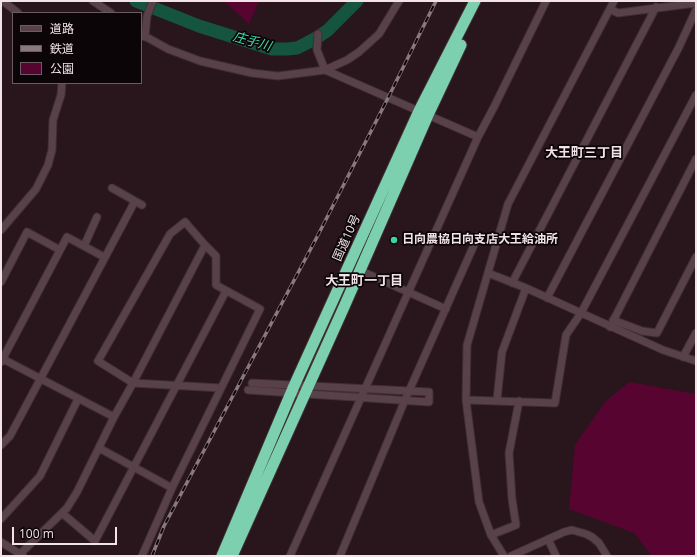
<!DOCTYPE html>
<meta charset="utf-8">
<style>
body{margin:0}
#map{position:relative;width:697px;height:557px;overflow:hidden;background:#29151c;font-family:"Open Sans","Noto Sans JP",sans-serif}
canvas{display:block}
.frame{position:absolute;inset:0;border:2px solid #f1e3e7;pointer-events:none}
.legend{position:absolute;left:12px;top:12px;width:130px;height:72px;box-sizing:border-box;background:#0c0507;border:1px solid #685e61;margin:0;padding:5px 7px;list-style:none;font-size:12px;color:#f1e3e7}
.legend li{display:flex;align-items:center;gap:8px;height:20px}
.legend b{width:20px;border:1px solid #685e61}
.scale{position:absolute;left:12px;top:527px;width:105px;height:18px;box-sizing:border-box;border:2px solid #f1e3e7;border-top:0;padding-left:5px;font-size:12px;line-height:14px;white-space:nowrap;color:#f1e3e7;-webkit-text-stroke:3px #0c0507;paint-order:stroke}
</style>
<div id="map">
<canvas width="697" height="557"></canvas>
<div class="frame"></div>
<ul class="legend">
<li><b style="height:5px;background:#584149"></b>道路</li>
<li><b style="height:5px;background:#89787d"></b>鉄道</li>
<li><b style="height:11px;background:#580430"></b>公園</li>
</ul>
<div class="scale">100 m</div>
</div>
<script>
const ctx = document.querySelector('canvas').getContext('2d');
ctx.lineJoin = 'round';
function paint(path, color) {
  ctx.fillStyle = color;
  ctx.fill(path, 'evenodd');
}
function poly(rows) {
  const path = new Path2D();
  for (const r of rows) {
    path.moveTo(r[0], r[1]);
    for (let i = 2; i < r.length; i += 2) path.lineTo(r[i], r[i + 1]);
  }
  return path;
}
function trace(path, color, width, dash) {
  ctx.strokeStyle = color;
  ctx.lineWidth = width;
  ctx.lineCap = dash ? 'butt' : 'round';
  ctx.setLineDash(dash || []);
  ctx.stroke(path);
}
function drawText(font, color, halo, rows, align = 'center') {
  ctx.font = font + ' "Open Sans","Noto Sans JP",sans-serif';
  ctx.lineWidth = 3.5;
  ctx.setLineDash([]);
  ctx.textBaseline = 'middle';
  ctx.strokeStyle = halo;
  ctx.fillStyle = color;
  for (const [text, x, y, turn = 0] of rows) {
    ctx.save();
    ctx.translate(x, y);
    ctx.rotate((+turn || 0) * Math.PI / 180);
    ctx.textAlign = isNaN(turn) ? turn : align;
    if (halo) ctx.strokeText(text, 0, 0);
    ctx.fillText(text, 0, 0);
    ctx.restore();
  }
}
const green = poly([
 [224,1,259,1,249,24],
 [629,382,696,394,696,556,652,556,634,533,569,509,575,445,605,402]
]);
const river = poly([
 [136,1,199,26,237,38,272,49,287,49,297,48,305,44,318,37,328,30,357,1]
]);
const minor = poly([
 [3,1,18,13],
 [93,1,111,13],
 [610,9,618,13,696,3],
 [141,34,168,49,200,61,252,73,278,76,325,70,347,60,359,52,379,34,399,1],
 [318,34,317,50,325,70,478,137],
 [145,37,147,16,153,1],
 [112,188,142,205],
 [1,230,36,189,48,165,52,150,53,120,61,95,62,83],
 [205,245,185,222,170,234,98,361,133,383,221,388],
 [84,246,97,217],
 [359,270,446,309],
 [488,273,526,288,663,350,696,361],
 [1,282,27,232,60,250],
 [512,283,656,7],
 [547,298,679,47,696,10],
 [613,320,642,331,657,333,696,257],
 [610,327,696,159],
 [683,357,696,333],
 [1,358,114,417],
 [1,362,67,237,104,257],
 [248,390,429,402,429,392,252,383],
 [466,400,555,403,566,335,581,313,696,95],
 [497,400,502,352,526,288],
 [1,445,10,436,135,201],
 [99,448,172,488],
 [62,513,95,541,226,291],
 [1,519,40,476,78,399],
 [491,535,516,525,512,499,509,453,519,401],
 [548,539,556,556],
 [1,542,23,556],
 [18,556,67,508,77,492,114,417,133,383,205,245,216,256,216,285,260,309,172,488,142,556],
 [290,556,478,137,494,107,546,1],
 [340,556,405,400,478,236],
 [504,556,491,535,479,502,466,400,467,345,508,204,614,1],
 [511,556,564,532,572,530,586,534,592,537,599,543,607,556]
]);
const highway = poly([
 [222,556,294,386,419,111,475,1],
 [232,556,344,307,428,115,461,45]
]);
const rail = poly([
 [152,556,164,526,317,237,388,98,436,1]
]);
const markers = [
 [394,240,4,"#3ad4a5"]
];
const streetNames = [
 ["国道10号",347,238,-66]
];
const poiNames = [
 ["日向農協日向支店大王給油所",402,240]
];
const waterNames = [
 ["庄手川",252,42,16]
];
const neighbourhoodNames = [
 ["大王町三丁目",584,153],
 ["大王町一丁目",364,281]
];
paint(green, '#580430');
trace(river, '#155540', 13);
trace(minor, '#3e2f34', 9);
trace(highway, '#3e2f34', 13);
trace(minor, '#584149', 7);
trace(highway, '#7cd0b0', 11);
trace(rail, '#89787d', 3.5);
trace(rail, '#0c0507', 2, [6]);
for (const [x, y, r, color] of markers) {
  const dot = new Path2D();
  dot.arc(x, y, r, 0, 2 * Math.PI);
  ctx.fillStyle = color;
  ctx.fill(dot);
  trace(dot, '#0c0507', 1.5);
}
drawText('12px', '#f1e3e7', '#0c0507', streetNames);
drawText('bold 12px', '#f1e3e7', '#0c0507', poiNames, 'left');
drawText('italic 13px', '#3ce0ae', '#0c0507', waterNames);
drawText('bold 13px', '#f1e3e7', '#0c0507', neighbourhoodNames);
</script>
